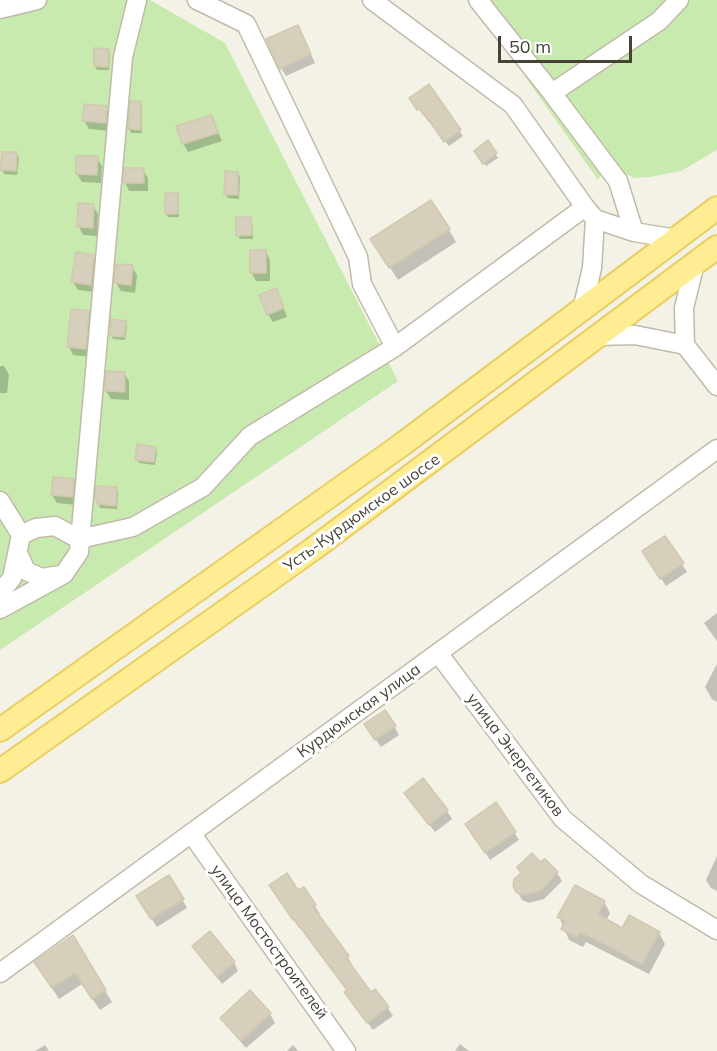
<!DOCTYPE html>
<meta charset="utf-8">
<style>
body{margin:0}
#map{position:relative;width:717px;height:1051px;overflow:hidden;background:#f4f1e7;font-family:Mulish,sans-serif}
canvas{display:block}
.scale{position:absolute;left:498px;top:36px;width:134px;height:27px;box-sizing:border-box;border:3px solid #474235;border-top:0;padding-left:8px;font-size:18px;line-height:21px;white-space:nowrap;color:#474235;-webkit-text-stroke:4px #fff;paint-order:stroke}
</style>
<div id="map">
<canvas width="717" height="1051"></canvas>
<div class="scale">50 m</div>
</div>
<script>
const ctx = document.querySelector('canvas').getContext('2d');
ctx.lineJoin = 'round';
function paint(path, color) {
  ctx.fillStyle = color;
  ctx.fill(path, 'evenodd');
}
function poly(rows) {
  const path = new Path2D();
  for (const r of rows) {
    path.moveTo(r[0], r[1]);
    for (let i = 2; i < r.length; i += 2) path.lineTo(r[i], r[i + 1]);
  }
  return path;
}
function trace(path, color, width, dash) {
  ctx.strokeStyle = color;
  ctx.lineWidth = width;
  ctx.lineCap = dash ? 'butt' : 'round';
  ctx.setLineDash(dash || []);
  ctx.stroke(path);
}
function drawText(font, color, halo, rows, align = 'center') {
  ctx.font = font + ' Mulish,sans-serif';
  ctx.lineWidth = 6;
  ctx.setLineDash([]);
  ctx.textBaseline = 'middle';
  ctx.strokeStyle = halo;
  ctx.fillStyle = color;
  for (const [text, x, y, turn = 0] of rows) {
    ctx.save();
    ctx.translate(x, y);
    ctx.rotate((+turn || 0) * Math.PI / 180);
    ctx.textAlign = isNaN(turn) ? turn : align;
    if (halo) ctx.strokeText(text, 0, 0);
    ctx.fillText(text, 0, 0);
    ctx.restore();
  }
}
const green = poly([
 [0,0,150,0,225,43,398,381,0,650],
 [471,0,717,0,717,150,681,171,650,177,635,178,622,173,608,160,598,180]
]);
const shadow = poly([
 [302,35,315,63,286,76,281,68],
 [108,50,110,54,109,70,97,70,95,66],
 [428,86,463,136,449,146,414,104],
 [140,102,142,106,142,133,131,133,129,129,132,103],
 [106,108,111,116,110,131,89,129,84,120],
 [212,117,222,141,188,152,183,143],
 [488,143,498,158,486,166,476,151],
 [16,154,19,158,17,175,4,174,2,170],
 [97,158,102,166,101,183,82,182,77,174],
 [143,170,148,178,148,191,129,191,125,182],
 [238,173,240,177,239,199,228,198,226,195],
 [177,195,179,198,179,217,168,217,166,214],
 [93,206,98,214,97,236,83,235,79,227],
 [250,218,252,222,253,239,240,239,238,236],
 [449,230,456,242,398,280,380,252],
 [266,252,270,260,270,281,256,281,251,272],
 [93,256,98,265,95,292,78,290,73,282],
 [132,267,137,275,135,293,121,291,116,283],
 [280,298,287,317,273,322,268,314],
 [88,312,93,321,90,357,73,355,69,347],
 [125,322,127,326,125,340,113,339,111,335],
 [0,366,4,366,9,375,7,393,0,393],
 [108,373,124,373,129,381,129,400,111,399,106,391],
 [155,448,157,452,155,465,139,463,137,459],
 [73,480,78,488,77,505,57,503,52,495],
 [116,489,118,493,117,509,100,508,96,499],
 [665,538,687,572,666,586,649,560],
 [717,613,717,641,704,623],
 [717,664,717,702,712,699,705,687],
 [394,726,399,735,381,747,371,733],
 [411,801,447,811,452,819,435,832],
 [472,832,514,832,519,840,490,860],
 [717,856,717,891,711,888,706,880],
 [545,861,557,873,562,881,544,899,529,903,522,900,517,891],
 [298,892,315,906,320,914,317,915,348,957,352,965,350,966,371,994,388,1008,393,1016,373,1030,351,1001,346,993,348,991,300,927,299,928,276,893],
 [182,899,187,908,157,927,143,905],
 [604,902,610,913,606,921,623,930,659,933,665,944,649,974,586,942,583,947,569,940,559,917],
 [72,937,112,1002,100,1010,82,984,59,999,43,974],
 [194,947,234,962,238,971,222,984],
 [250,992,270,1014,275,1023,246,1048,227,1026,222,1018],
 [460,1044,469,1051,455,1051],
 [45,1045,49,1051,35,1051],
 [293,1045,298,1051,287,1051]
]);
const building = poly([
 [298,25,311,54,280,69,266,39,298,25],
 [94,48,109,49,108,67,94,66,94,48],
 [429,84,461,130,444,142,429,120,419,109,417,110,409,98,429,84],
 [130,101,141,101,141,130,128,129,130,101],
 [84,104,107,106,106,123,82,121,84,104],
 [212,115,218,133,182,144,176,126,212,115],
 [488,140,497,153,483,164,474,151,488,140],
 [2,152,17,152,16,171,0,170,2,152],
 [76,156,98,156,97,175,76,174,76,156],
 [124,168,144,168,144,183,123,183,124,168],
 [225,171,238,172,238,195,224,195,225,171],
 [165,193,178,193,178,214,165,214,165,193],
 [431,200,450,229,389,268,370,239,431,200],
 [78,203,94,204,93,228,77,227,78,203],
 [236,217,251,217,252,235,236,236,236,217],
 [250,250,266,250,266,273,250,273,250,250],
 [76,252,94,255,91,285,71,282,76,252],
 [116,264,133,265,131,285,114,283,116,264],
 [276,288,284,308,267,315,259,295,276,288],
 [71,309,89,311,86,349,67,347,71,309],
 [111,319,126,321,124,337,110,336,111,319],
 [106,371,125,372,125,392,105,391,106,371],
 [137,444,156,447,154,462,135,460,137,444],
 [53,477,74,479,73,497,51,495,53,477],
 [96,486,117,487,116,506,97,504,97,500,95,500,96,486],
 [665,536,684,563,660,579,642,551,665,536],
 [385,710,396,726,375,740,364,724,385,710],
 [423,778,448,810,429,825,404,793,423,778],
 [496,802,516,832,485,853,465,824,496,802],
 [532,853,540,862,545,859,558,872,540,891,523,895,516,892,513,886,514,879,521,873,517,867,532,853],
 [287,873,298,890,304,887,316,905,313,907,349,956,346,958,371,992,375,989,389,1007,367,1023,344,992,347,990,294,919,293,920,269,885,287,873],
 [169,875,184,899,151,919,136,896,169,875],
 [575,885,605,901,598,914,622,928,629,915,660,932,642,964,580,932,577,938,561,929,565,921,557,917,575,885],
 [210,931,235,962,217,977,192,946,210,931],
 [73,935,106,990,92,999,75,973,52,988,34,962,73,935],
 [250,990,271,1013,241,1041,220,1018,250,990]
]);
const minor = poly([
 [197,0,246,24,358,257,362,284,395,347],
 [372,0,513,105,585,207,595,219,592,268,582,310],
 [478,0,552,93,618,181,634,232],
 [0,9,37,0],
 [552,93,659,21,679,0],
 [595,219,634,232,677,239],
 [695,263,684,308,685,345,717,386],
 [597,336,635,335,685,345],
 [0,501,21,535,12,578,0,593],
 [21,535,36,528,55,526,79,539,133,527,203,487,250,436,395,347,585,207],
 [18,553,26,571,42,578,60,575],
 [0,609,64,574,79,552,123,57,137,0],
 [438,653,563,819,641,884,717,930],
 [191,833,346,1051],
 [0,973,717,449]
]);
const major = poly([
 [0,730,400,446,717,208],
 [0,771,313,549,717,247]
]);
const streetNames = [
 ["Усть-Курдюмское шоссе",362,513,-36],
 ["Курдюмская улица",359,711,-36],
 ["улица Энергетиков",515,755,53],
 ["улица Мостостроителей",269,942,54]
];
paint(green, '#c8eaae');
paint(shadow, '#0003');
paint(building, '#d6cfbc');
trace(building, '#d1c8ae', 1.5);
trace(minor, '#c0bba9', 21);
trace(major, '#e8cf60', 26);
trace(minor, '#fff', 18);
trace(major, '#ffed94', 22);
drawText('16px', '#474235', '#fff', streetNames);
</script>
